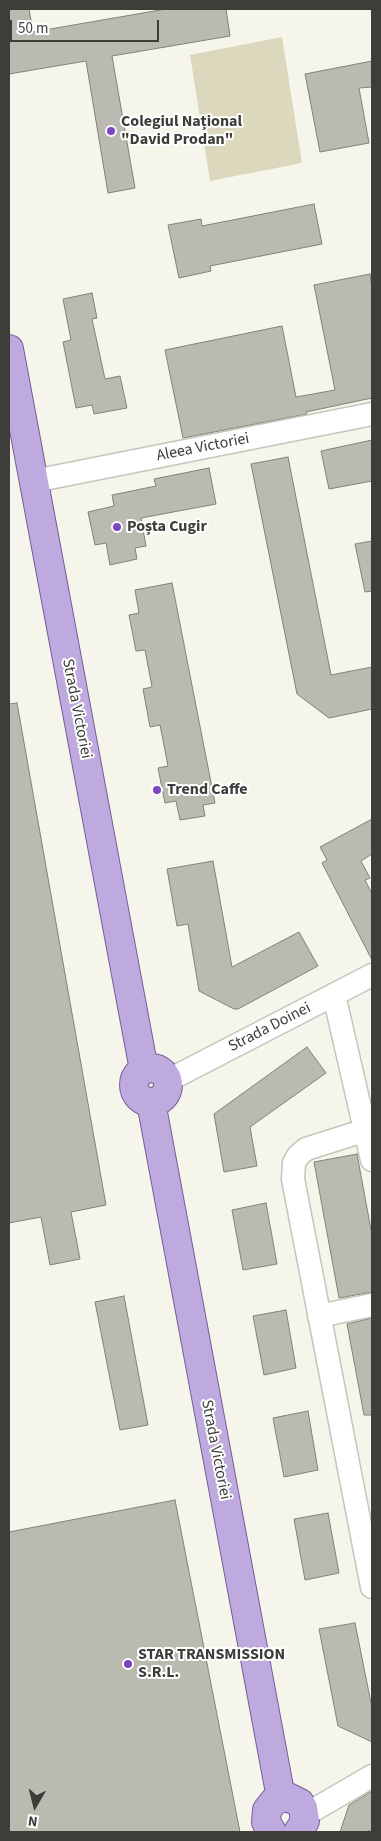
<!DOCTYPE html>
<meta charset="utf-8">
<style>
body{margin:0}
#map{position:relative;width:381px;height:1841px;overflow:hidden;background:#f6f5ec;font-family:"Source Sans 3",sans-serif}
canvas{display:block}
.frame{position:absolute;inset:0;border:10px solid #3d3d39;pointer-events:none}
.north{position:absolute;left:10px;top:1781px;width:50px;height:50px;-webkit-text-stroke:4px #fff;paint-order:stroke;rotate:188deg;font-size:14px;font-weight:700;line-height:20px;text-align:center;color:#3d3d39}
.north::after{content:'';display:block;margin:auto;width:18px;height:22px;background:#3d3d39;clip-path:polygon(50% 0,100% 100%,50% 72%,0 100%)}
.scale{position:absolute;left:10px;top:20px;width:149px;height:22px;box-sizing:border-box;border:2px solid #3d3d39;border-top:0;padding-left:6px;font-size:15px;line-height:18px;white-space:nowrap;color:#3d3d39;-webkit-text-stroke:4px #fff;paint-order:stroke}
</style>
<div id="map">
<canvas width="381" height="1841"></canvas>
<div class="frame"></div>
<div class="north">N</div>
<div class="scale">50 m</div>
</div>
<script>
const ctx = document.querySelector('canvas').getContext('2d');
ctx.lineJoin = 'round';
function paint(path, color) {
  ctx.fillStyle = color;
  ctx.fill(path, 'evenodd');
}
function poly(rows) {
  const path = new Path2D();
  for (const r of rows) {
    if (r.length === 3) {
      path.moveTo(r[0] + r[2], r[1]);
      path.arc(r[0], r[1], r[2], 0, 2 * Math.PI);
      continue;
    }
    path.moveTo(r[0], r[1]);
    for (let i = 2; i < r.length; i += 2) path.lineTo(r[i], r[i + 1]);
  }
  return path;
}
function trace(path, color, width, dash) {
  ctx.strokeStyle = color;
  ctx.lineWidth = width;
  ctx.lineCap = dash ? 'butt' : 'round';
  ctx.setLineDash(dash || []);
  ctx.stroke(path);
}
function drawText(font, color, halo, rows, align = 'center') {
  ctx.font = font + ' "Source Sans 3",sans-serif';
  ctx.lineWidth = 4;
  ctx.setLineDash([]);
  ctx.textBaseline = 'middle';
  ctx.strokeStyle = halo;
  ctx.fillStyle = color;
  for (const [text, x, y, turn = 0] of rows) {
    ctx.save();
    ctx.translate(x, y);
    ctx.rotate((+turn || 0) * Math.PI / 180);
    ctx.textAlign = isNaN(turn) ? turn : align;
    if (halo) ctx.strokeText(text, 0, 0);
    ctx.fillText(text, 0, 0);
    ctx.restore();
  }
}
const green = poly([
 [282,37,302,163,210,181,190,55]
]);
const building = poly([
 [9,9,29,9,33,32,166,9,226,9,230,36,112,56,135,188,108,193,86,61,9,74,9,9],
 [372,61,372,87,359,88,369,143,320,152,305,74,372,61],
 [314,204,322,244,210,266,211,271,179,278,168,225,201,219,202,226,314,204],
 [370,274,372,288,372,398,306,412,307,414,183,438,165,350,282,326,296,397,335,390,314,285,370,274],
 [92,293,97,318,92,319,105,379,120,376,127,408,94,414,92,405,76,408,63,342,71,340,63,299,92,293],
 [372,440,372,481,329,489,321,451,372,440],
 [288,457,331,675,372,667,372,709,329,718,297,694,251,464,288,457],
 [209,468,216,504,141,518,146,546,135,548,137,559,110,565,106,543,95,545,88,512,114,506,112,495,156,486,154,479,209,468],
 [372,541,372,591,365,592,355,544,372,541],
 [172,583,215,803,203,805,205,816,180,820,176,801,165,803,158,768,168,766,160,725,150,727,143,689,152,687,145,650,136,651,129,615,139,613,135,590,172,583],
 [17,703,106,1205,71,1212,80,1259,50,1265,41,1217,9,1223,9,704,17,703],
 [372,819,372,854,361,861,370,878,365,880,372,894,372,960,322,863,327,860,320,847,372,819],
 [213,861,232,967,299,932,318,966,238,1009,234,1009,199,991,188,924,177,926,167,869,213,861],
 [307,1047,326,1073,250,1127,257,1166,224,1172,214,1114,307,1047],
 [357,1154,372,1235,372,1292,339,1298,314,1162,357,1154],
 [266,1203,277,1264,243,1270,232,1210,266,1203],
 [124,1296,148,1425,120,1430,95,1302,124,1296],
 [286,1310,296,1368,264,1375,253,1316,286,1310],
 [372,1318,372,1415,364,1415,347,1324,372,1318],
 [308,1411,318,1470,284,1477,273,1418,308,1411],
 [175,1500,240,1832,9,1832,9,1532,175,1500],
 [328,1513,339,1573,305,1580,294,1519,328,1513],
 [355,1623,372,1708,372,1742,338,1726,319,1629,355,1623],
 [372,1791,372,1829,367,1832,340,1832,349,1805,372,1791]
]);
const minor = poly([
 [34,481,372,414],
 [334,995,372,1160],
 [167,1081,372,975],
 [366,1130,306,1149,298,1156,294,1163,293,1179,372,1587],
 [319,1316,372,1305],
 [305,1815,372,1776]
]);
const major = poly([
 [9,349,144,1070],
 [151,1085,17],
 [151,1102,281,1798],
 [272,1832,266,1822,267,1810,275,1800,288,1797,300,1803,303,1808,305,1821,298,1832]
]);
const markers = [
 [111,131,5,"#7b47bf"],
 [117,527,5,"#7b47bf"],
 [157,790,5,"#7b47bf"],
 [128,1664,5,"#7b47bf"]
];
const poiNames = [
 ["Colegiul Național",121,122],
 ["\"David Prodan\"",121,140],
 ["Poșta Cugir",127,527],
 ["Trend Caffe",167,790],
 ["STAR TRANSMISSION",138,1655],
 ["S.R.L.",138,1673]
];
const streetNames = [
 ["Aleea Victoriei",203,448,-11],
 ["Strada Victoriei",76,709,79],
 ["Strada Doinei",270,1028,-27],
 ["Strada Victoriei",215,1450,79]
];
paint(green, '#dbd8bd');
paint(building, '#babab1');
trace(building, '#828279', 1);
trace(minor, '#c6c5bc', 25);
trace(major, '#755f97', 30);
trace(minor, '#fff', 22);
trace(major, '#beaadf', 28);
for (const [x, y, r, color] of markers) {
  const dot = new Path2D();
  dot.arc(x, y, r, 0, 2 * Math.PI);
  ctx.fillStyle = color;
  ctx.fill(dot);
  trace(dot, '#fff', 2);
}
drawText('bold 16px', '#3d3d39', '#fff', poiNames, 'left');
drawText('16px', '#3d3d39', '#fff', streetNames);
</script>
